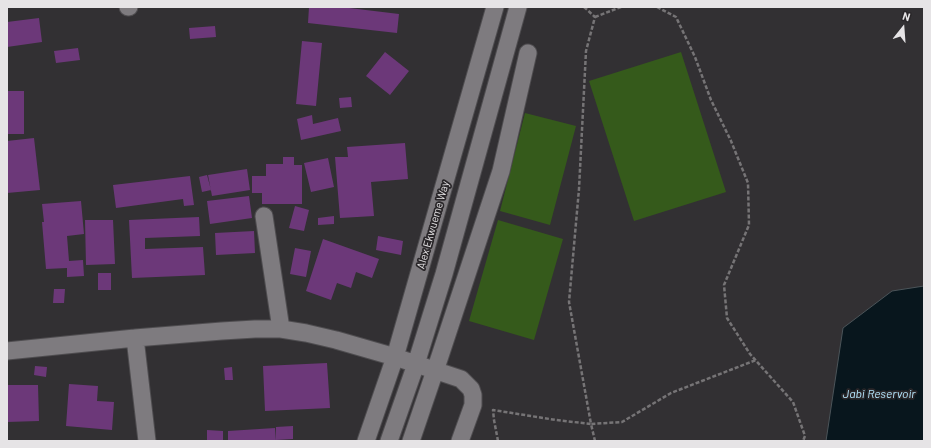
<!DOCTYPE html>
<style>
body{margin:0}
#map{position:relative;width:931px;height:448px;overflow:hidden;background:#323033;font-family:Barlow,sans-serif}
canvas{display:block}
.frame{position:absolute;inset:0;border:8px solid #e6e4e6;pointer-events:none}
.north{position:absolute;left:883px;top:8px;width:40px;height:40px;-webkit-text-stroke:3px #292629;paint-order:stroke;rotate:17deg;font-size:11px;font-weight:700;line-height:16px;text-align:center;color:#e6e4e6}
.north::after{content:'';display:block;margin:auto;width:14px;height:18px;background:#e6e4e6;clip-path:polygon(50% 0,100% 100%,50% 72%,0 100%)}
</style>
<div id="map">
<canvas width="931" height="448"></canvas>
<div class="frame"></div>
<div class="north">N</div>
</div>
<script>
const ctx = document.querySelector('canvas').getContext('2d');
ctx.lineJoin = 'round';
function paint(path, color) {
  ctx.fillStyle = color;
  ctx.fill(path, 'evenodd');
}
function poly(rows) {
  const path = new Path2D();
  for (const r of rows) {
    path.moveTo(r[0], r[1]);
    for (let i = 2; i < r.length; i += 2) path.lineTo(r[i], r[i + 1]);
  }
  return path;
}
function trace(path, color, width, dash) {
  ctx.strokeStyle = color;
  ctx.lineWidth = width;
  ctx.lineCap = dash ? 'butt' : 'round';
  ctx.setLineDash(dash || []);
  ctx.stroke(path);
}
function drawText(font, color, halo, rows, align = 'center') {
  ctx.font = font + ' Barlow,sans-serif';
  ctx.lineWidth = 3.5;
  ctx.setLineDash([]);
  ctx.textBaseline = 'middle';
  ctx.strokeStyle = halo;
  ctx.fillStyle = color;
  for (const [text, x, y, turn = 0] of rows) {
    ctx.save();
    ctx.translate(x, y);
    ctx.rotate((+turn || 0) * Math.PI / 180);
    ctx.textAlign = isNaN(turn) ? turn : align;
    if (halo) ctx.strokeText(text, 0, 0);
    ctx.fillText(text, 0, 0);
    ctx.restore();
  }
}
const green = poly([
 [681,52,726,192,634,221,589,81],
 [525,113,576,126,550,225,500,211],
 [498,220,563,239,534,340,469,321]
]);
const water = poly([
 [924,286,924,441,826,441,843,328,892,291,924,286]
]);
const building = poly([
 [309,7,341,7,399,14,397,33,308,23],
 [39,18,42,42,7,47,7,22],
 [215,26,216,37,190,39,189,28],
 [302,41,322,43,316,106,296,104],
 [78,48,80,60,56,63,54,51],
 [385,52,409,71,390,95,366,76],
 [7,91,24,91,24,134,7,134,7,120,8,120],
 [351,97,352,107,340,108,339,98],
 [312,115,313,124,338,118,341,131,301,140,297,119],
 [34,138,40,190,7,193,7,141],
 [405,143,408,179,371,182,374,216,340,218,335,157,348,157,347,147],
 [283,157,294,157,294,165,302,165,302,204,262,204,262,193,252,193,252,176,266,176,266,164,283,164],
 [328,158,334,187,311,192,304,163],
 [247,169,250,190,212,196,208,175],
 [207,175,211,190,202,192,199,177],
 [190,176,194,205,184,206,183,199,116,208,113,185],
 [249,196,252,218,210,224,207,201],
 [81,201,84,234,67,236,69,261,83,260,84,276,67,277,67,268,46,269,42,222,44,222,42,204],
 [295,206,309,210,304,231,289,228],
 [334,216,334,224,318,225,318,218],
 [199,217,200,236,145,238,145,249,203,247,205,275,132,278,129,220],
 [85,220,113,220,115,264,86,265],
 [254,231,255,253,216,255,215,233],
 [378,236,403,241,401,255,376,250],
 [323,239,379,259,372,278,356,272,351,288,337,283,331,300,306,291],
 [295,248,311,251,306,277,290,274],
 [98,273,111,273,111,290,98,290],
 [54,289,65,289,64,303,53,303],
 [327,363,330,408,265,411,263,366],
 [35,366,47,367,46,377,34,375],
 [232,367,233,380,225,380,224,368],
 [69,384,98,386,97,401,114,402,112,430,66,426],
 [7,385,38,385,39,421,7,422],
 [293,426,293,439,276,440,276,427],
 [275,428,276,441,228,441,228,431],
 [207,430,223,431,223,441,207,441]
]);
const path = poly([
 [584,7,595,17,586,51,579,189,569,302,591,424,622,422,671,393,756,360],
 [657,7,676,17,695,57,711,100,731,141,748,183,749,225,724,285,727,318,750,354,793,402,805,436,803,441],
 [595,17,621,7],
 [498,441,494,420,493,410,556,420,591,424,595,441]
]);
const minor = poly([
 [128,7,129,7],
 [264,216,281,329],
 [135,338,147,441],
 [7,351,135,338,222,331,255,329,281,329,306,333,336,340,395,357,461,379,471,389,473,395,473,405,460,441],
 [366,441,395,357,495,7],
 [389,441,416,364,444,274,518,7],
 [411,441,440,356,501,171,528,53]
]);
const streetNames = [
 ["Alex Ekwueme Way",433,225,-74]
];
const waterNames = [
 ["Jabi Reservoir",879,394]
];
paint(green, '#355a1b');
paint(water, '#08161d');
trace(water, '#4b5459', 1);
paint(building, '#6c3879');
trace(minor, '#4f4d50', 19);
trace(path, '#767476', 2.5, [4, 2]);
trace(minor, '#7e7b7f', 17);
drawText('11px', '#e6e4e6', '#292629', streetNames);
drawText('italic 12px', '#b5e5fc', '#292629', waterNames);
</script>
